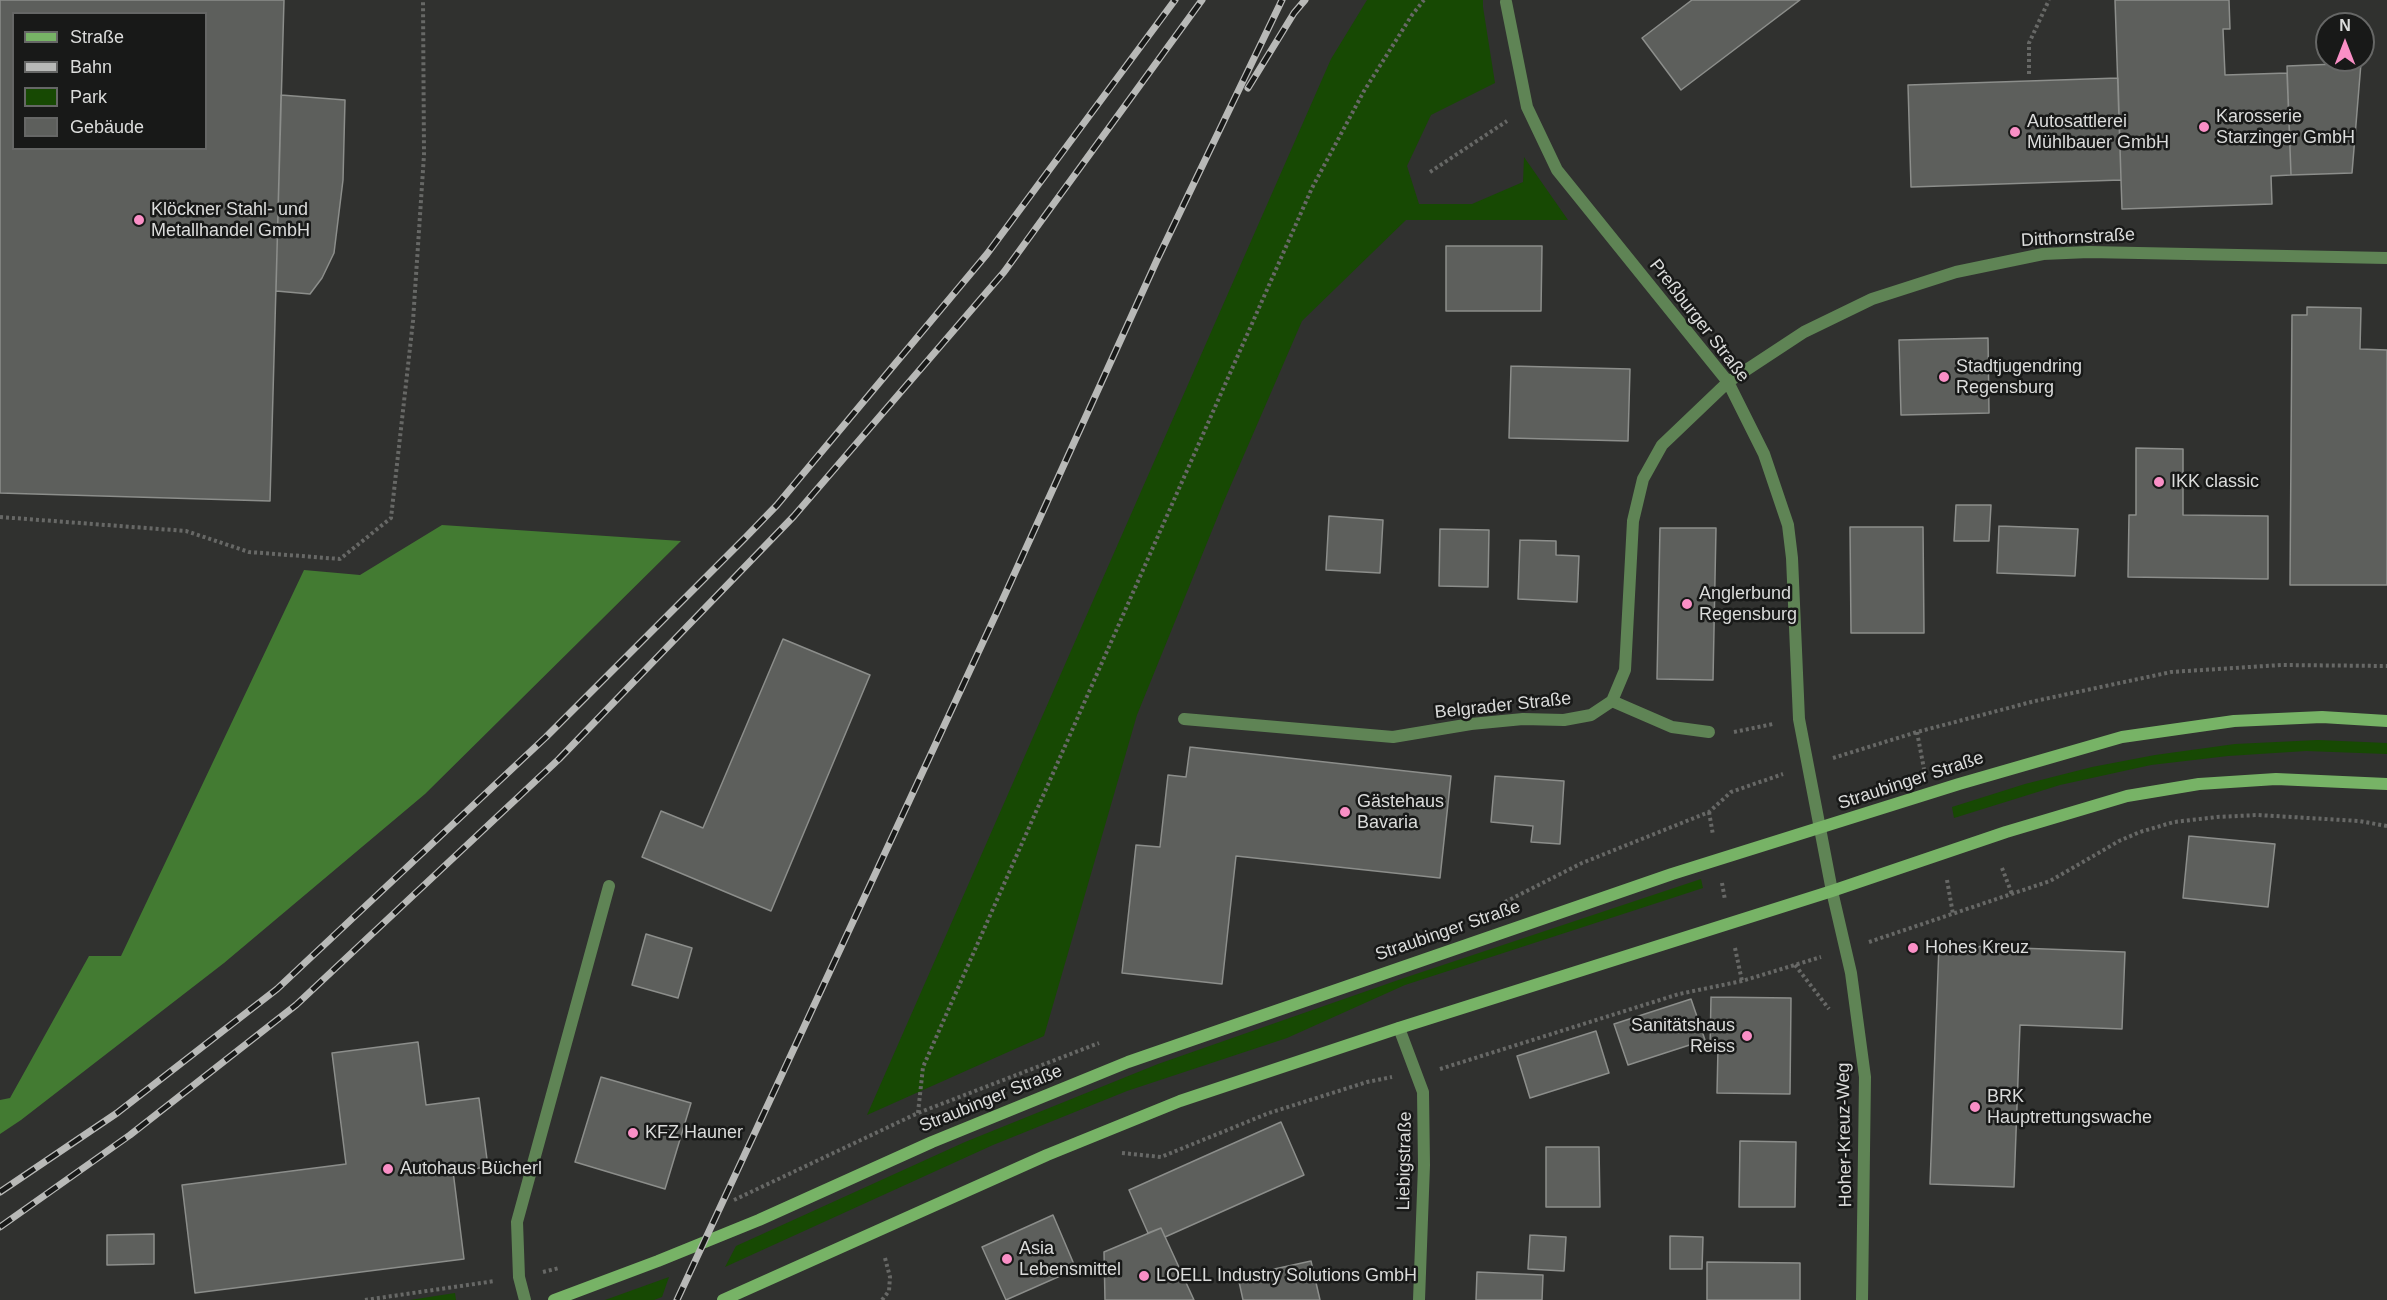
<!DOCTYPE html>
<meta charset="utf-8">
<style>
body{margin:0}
#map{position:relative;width:2387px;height:1300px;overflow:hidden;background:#30312f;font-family:Arial,sans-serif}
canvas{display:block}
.legend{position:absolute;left:12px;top:12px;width:195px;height:138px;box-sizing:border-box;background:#181918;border:2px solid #666766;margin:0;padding:8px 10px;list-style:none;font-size:18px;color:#dbdcdb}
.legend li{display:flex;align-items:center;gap:12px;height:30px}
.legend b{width:30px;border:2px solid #666766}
.north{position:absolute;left:2315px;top:12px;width:60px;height:60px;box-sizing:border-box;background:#181918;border:2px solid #666766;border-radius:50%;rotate:0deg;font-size:16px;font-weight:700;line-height:24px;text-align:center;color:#dbdcdb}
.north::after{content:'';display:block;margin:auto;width:21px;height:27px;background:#fa8fc6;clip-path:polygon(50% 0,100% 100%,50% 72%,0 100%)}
</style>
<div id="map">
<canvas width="2387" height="1300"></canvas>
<ul class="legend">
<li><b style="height:8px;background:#77b366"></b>Straße</li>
<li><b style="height:8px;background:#b8b9b7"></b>Bahn</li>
<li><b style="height:16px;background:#174903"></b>Park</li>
<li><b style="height:16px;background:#5d5f5c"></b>Gebäude</li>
</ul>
<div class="north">N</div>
</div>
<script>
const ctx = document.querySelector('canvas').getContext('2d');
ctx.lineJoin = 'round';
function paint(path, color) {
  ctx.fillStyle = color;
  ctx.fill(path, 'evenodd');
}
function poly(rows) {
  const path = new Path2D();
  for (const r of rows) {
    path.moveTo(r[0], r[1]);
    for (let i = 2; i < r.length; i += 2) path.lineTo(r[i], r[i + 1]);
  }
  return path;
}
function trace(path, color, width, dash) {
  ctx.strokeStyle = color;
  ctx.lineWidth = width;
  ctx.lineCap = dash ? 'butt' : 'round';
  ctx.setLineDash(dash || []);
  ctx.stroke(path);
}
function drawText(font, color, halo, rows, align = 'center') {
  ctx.font = font + ' Arial,sans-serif';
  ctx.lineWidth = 5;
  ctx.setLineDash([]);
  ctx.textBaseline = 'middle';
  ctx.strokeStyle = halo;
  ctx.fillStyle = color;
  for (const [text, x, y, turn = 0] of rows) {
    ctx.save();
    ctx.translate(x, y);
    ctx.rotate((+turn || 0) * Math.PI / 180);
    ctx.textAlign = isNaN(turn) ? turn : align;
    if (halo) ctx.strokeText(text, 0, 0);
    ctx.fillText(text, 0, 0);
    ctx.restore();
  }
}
const green = poly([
 [1367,0,1483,0,1483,7,1495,83,1431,115,1407,166,1419,204,1472,204,1523,182,1524,157,1568,220,1406,220,1302,321,1224,501,1137,715,1044,1036,867,1115,1331,59],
 [2318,740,2387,743,2387,754,2306,751,2228,756,2151,765,2060,785,1954,818,1952,807,2025,784,2092,767,2155,755,2235,744],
 [1701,879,1703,888,1405,985,1287,1038,1127,1091,993,1145,725,1267,736,1246,965,1142,1158,1064,1404,978],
 [669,1277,662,1297,654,1300,605,1300],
 [455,1293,456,1300,410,1300]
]);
const forest = poly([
 [442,525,681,541,425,794,224,963,21,1120,0,1134,0,1100,10,1098,89,956,121,956,304,570,360,575]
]);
const building = poly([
 [0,0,284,0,270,501,0,493,0,0],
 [14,14,206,14,206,148,14,148,14,14],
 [1692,0,1800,0,1681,90,1642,38,1692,0],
 [2115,0,2229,0,2230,29,2223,29,2225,75,2287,73,2291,175,2271,176,2272,204,2122,209,2115,0],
 [2361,63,2352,173,2291,175,2287,66,2361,63],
 [2118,78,2121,180,1911,187,1908,85,2118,78],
 [281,95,345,100,343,180,334,253,322,278,310,294,276,291,281,95],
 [1446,246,1542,246,1541,311,1446,311,1446,246],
 [2307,307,2361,308,2360,349,2387,350,2387,585,2290,585,2292,315,2307,315,2307,307],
 [1988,338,1989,413,1901,415,1899,340,1988,338],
 [1511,366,1630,369,1628,441,1509,438,1511,366],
 [2136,448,2183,449,2183,515,2268,516,2268,579,2128,577,2129,515,2136,515,2136,448],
 [1956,505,1991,505,1989,541,1954,541,1956,505],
 [1329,516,1383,520,1380,573,1326,570,1329,516],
 [1999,526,2078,529,2075,576,1997,573,1999,526],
 [1850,527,1923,527,1924,633,1851,633,1850,527],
 [1660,528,1716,528,1713,680,1657,679,1660,528],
 [1440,529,1489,530,1488,587,1439,586,1440,529],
 [1520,540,1556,541,1556,555,1579,556,1577,602,1518,599,1520,540],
 [783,639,870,675,771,911,642,857,661,811,703,828,783,639],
 [1190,747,1451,776,1440,878,1236,856,1222,984,1122,973,1136,845,1160,847,1168,775,1186,777,1190,747],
 [1495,776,1564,781,1560,844,1531,842,1533,826,1491,822,1495,776],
 [2189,836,2275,844,2268,907,2183,898,2189,836],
 [646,934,692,948,678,998,632,985,646,934],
 [1939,945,2125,952,2122,1029,2020,1025,2014,1187,1930,1184,1939,945],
 [1711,997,1791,998,1790,1094,1717,1093,1718,1048,1710,1048,1711,997],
 [1691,999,1705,1040,1628,1065,1614,1024,1691,999],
 [1596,1031,1609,1073,1530,1098,1517,1056,1596,1031],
 [418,1042,426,1105,479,1098,488,1167,453,1171,464,1259,195,1293,182,1185,346,1164,332,1053,418,1042],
 [601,1077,691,1103,665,1189,575,1162,601,1077],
 [1281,1122,1304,1175,1165,1237,1161,1228,1148,1233,1129,1190,1281,1122],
 [1740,1141,1796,1142,1795,1207,1739,1207,1740,1141],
 [1546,1147,1599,1147,1600,1207,1546,1207,1546,1147],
 [1053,1215,1076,1269,1006,1300,982,1247,1053,1215],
 [1161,1228,1194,1300,1105,1300,1104,1252,1161,1228],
 [154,1234,154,1264,107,1265,107,1235,154,1234],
 [1530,1235,1566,1237,1564,1271,1528,1269,1530,1235],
 [1670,1236,1703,1237,1702,1269,1670,1269,1670,1236],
 [1311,1261,1320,1300,1243,1300,1238,1277,1311,1261],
 [1707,1262,1800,1263,1800,1300,1707,1300,1707,1262],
 [1477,1272,1543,1275,1542,1300,1476,1300,1477,1272]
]);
const path = poly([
 [2029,74,2029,43,2049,0],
 [1430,172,1507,121],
 [0,517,186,531,249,552,340,559,391,518,413,321,424,155,423,0],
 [1734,732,1773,724],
 [1917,732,1924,769],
 [1833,758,1917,732,2035,701,2171,672,2281,665,2387,666],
 [1709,812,1713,835],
 [2002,868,2012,894],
 [1947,880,1953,914],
 [1722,883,1725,900],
 [1505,902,1582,863,1709,812,1731,792,1783,774],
 [1869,942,2050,881,2119,841,2140,832,2174,822,2217,817,2258,815,2359,821,2387,826],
 [1735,948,1742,981],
 [1795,965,1829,1009],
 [1440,1069,1679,994,1742,981,1821,957],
 [918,1113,923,1067,1312,188,1364,91,1412,15,1424,0],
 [1122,1153,1161,1157,1269,1113,1367,1082,1392,1077],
 [734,1200,918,1113,1099,1043],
 [543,1272,559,1268],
 [365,1300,495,1281],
 [882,1300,889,1291,890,1277,885,1258]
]);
const service = poly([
 [1612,701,1672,727,1709,732]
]);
const minor = poly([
 [1506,2,1527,107,1557,170,1728,382,1764,454,1788,525,1792,558,1799,719,1832,891,1851,973,1865,1077,1862,1300],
 [1184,719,1393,737,1471,724,1523,719,1564,720,1591,715,1612,701,1625,670,1633,521,1643,479,1662,445,1728,382,1804,332,1872,299,1956,272,2043,254,2089,252,2387,258],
 [1399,1028,1423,1092,1424,1165,1419,1300],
 [525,1300,519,1277,517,1222,609,886]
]);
const secondary = poly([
 [554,1300,658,1261,759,1220,932,1142,1128,1062,1672,874,1959,784,2122,737,2234,721,2322,717,2387,721],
 [723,1300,1047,1155,1180,1101,1399,1028,1832,891,2006,832,2127,796,2199,784,2276,779,2387,784]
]);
const rail = poly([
 [1248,88,1294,13,1305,0],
 [0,1192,117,1113,277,989,546,737,745,538,777,505,987,254,1175,0],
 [0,1227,130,1135,296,1005,559,759,794,516,1004,272,1202,0],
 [677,1300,997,612,1157,260,1282,0]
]);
const markers = [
 [2204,127,6,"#fa8fc6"],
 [2015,132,6,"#fa8fc6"],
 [139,220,6,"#fa8fc6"],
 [1944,377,6,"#fa8fc6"],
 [2159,482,6,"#fa8fc6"],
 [1687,604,6,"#fa8fc6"],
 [1345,812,6,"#fa8fc6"],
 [1913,948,6,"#fa8fc6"],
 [1747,1036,6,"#fa8fc6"],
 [1975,1107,6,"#fa8fc6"],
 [633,1133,6,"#fa8fc6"],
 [388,1169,6,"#fa8fc6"],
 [1007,1259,6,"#fa8fc6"],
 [1144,1276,6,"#fa8fc6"]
];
const poiNames = [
 ["Karosserie",2216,117],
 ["Starzinger GmbH",2216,138],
 ["Autosattlerei",2027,122],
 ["Mühlbauer GmbH",2027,143],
 ["Klöckner Stahl- und",151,210],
 ["Metallhandel GmbH",151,231],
 ["Stadtjugendring",1956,367],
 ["Regensburg",1956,388],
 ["IKK classic",2171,482],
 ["Anglerbund",1699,594],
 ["Regensburg",1699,615],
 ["Gästehaus",1357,802],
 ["Bavaria",1357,823],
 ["Hohes Kreuz",1925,948],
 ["Sanitätshaus",1735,1026,"right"],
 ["Reiss",1735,1047,"right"],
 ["BRK",1987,1097],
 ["Hauptrettungswache",1987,1118],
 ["KFZ Hauner",645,1133],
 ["Autohaus Bücherl",400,1169],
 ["Asia",1019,1249],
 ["Lebensmittel",1019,1270],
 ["LOELL Industry Solutions GmbH",1156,1276]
];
const streetNames = [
 ["Ditthornstraße",2078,238,-3],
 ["Preßburger Straße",1699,321,52],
 ["Belgrader Straße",1503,706,-6],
 ["Straubinger Straße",1911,781,-18],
 ["Straubinger Straße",1448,931,-19],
 ["Straubinger Straße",991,1099,-22],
 ["Hoher-Kreuz-Weg",1845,1135,-91],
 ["Liebigstraße",1405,1161,-89]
];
paint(green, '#174903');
paint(forest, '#437b32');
paint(building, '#5d5f5c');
trace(building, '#8c8e8b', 1.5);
trace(path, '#676866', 4, [3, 3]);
trace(service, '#5f8455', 12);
trace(minor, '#5f8455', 12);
trace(secondary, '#77b366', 12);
trace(rail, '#b8b9b7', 7);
trace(rail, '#181918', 4.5, [14]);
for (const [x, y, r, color] of markers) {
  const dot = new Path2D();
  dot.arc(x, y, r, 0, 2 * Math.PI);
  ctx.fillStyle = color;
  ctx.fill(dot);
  trace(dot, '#181918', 2);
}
drawText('18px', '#dbdcdb', '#181918', poiNames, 'left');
drawText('18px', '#dbdcdb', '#181918', streetNames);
</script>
